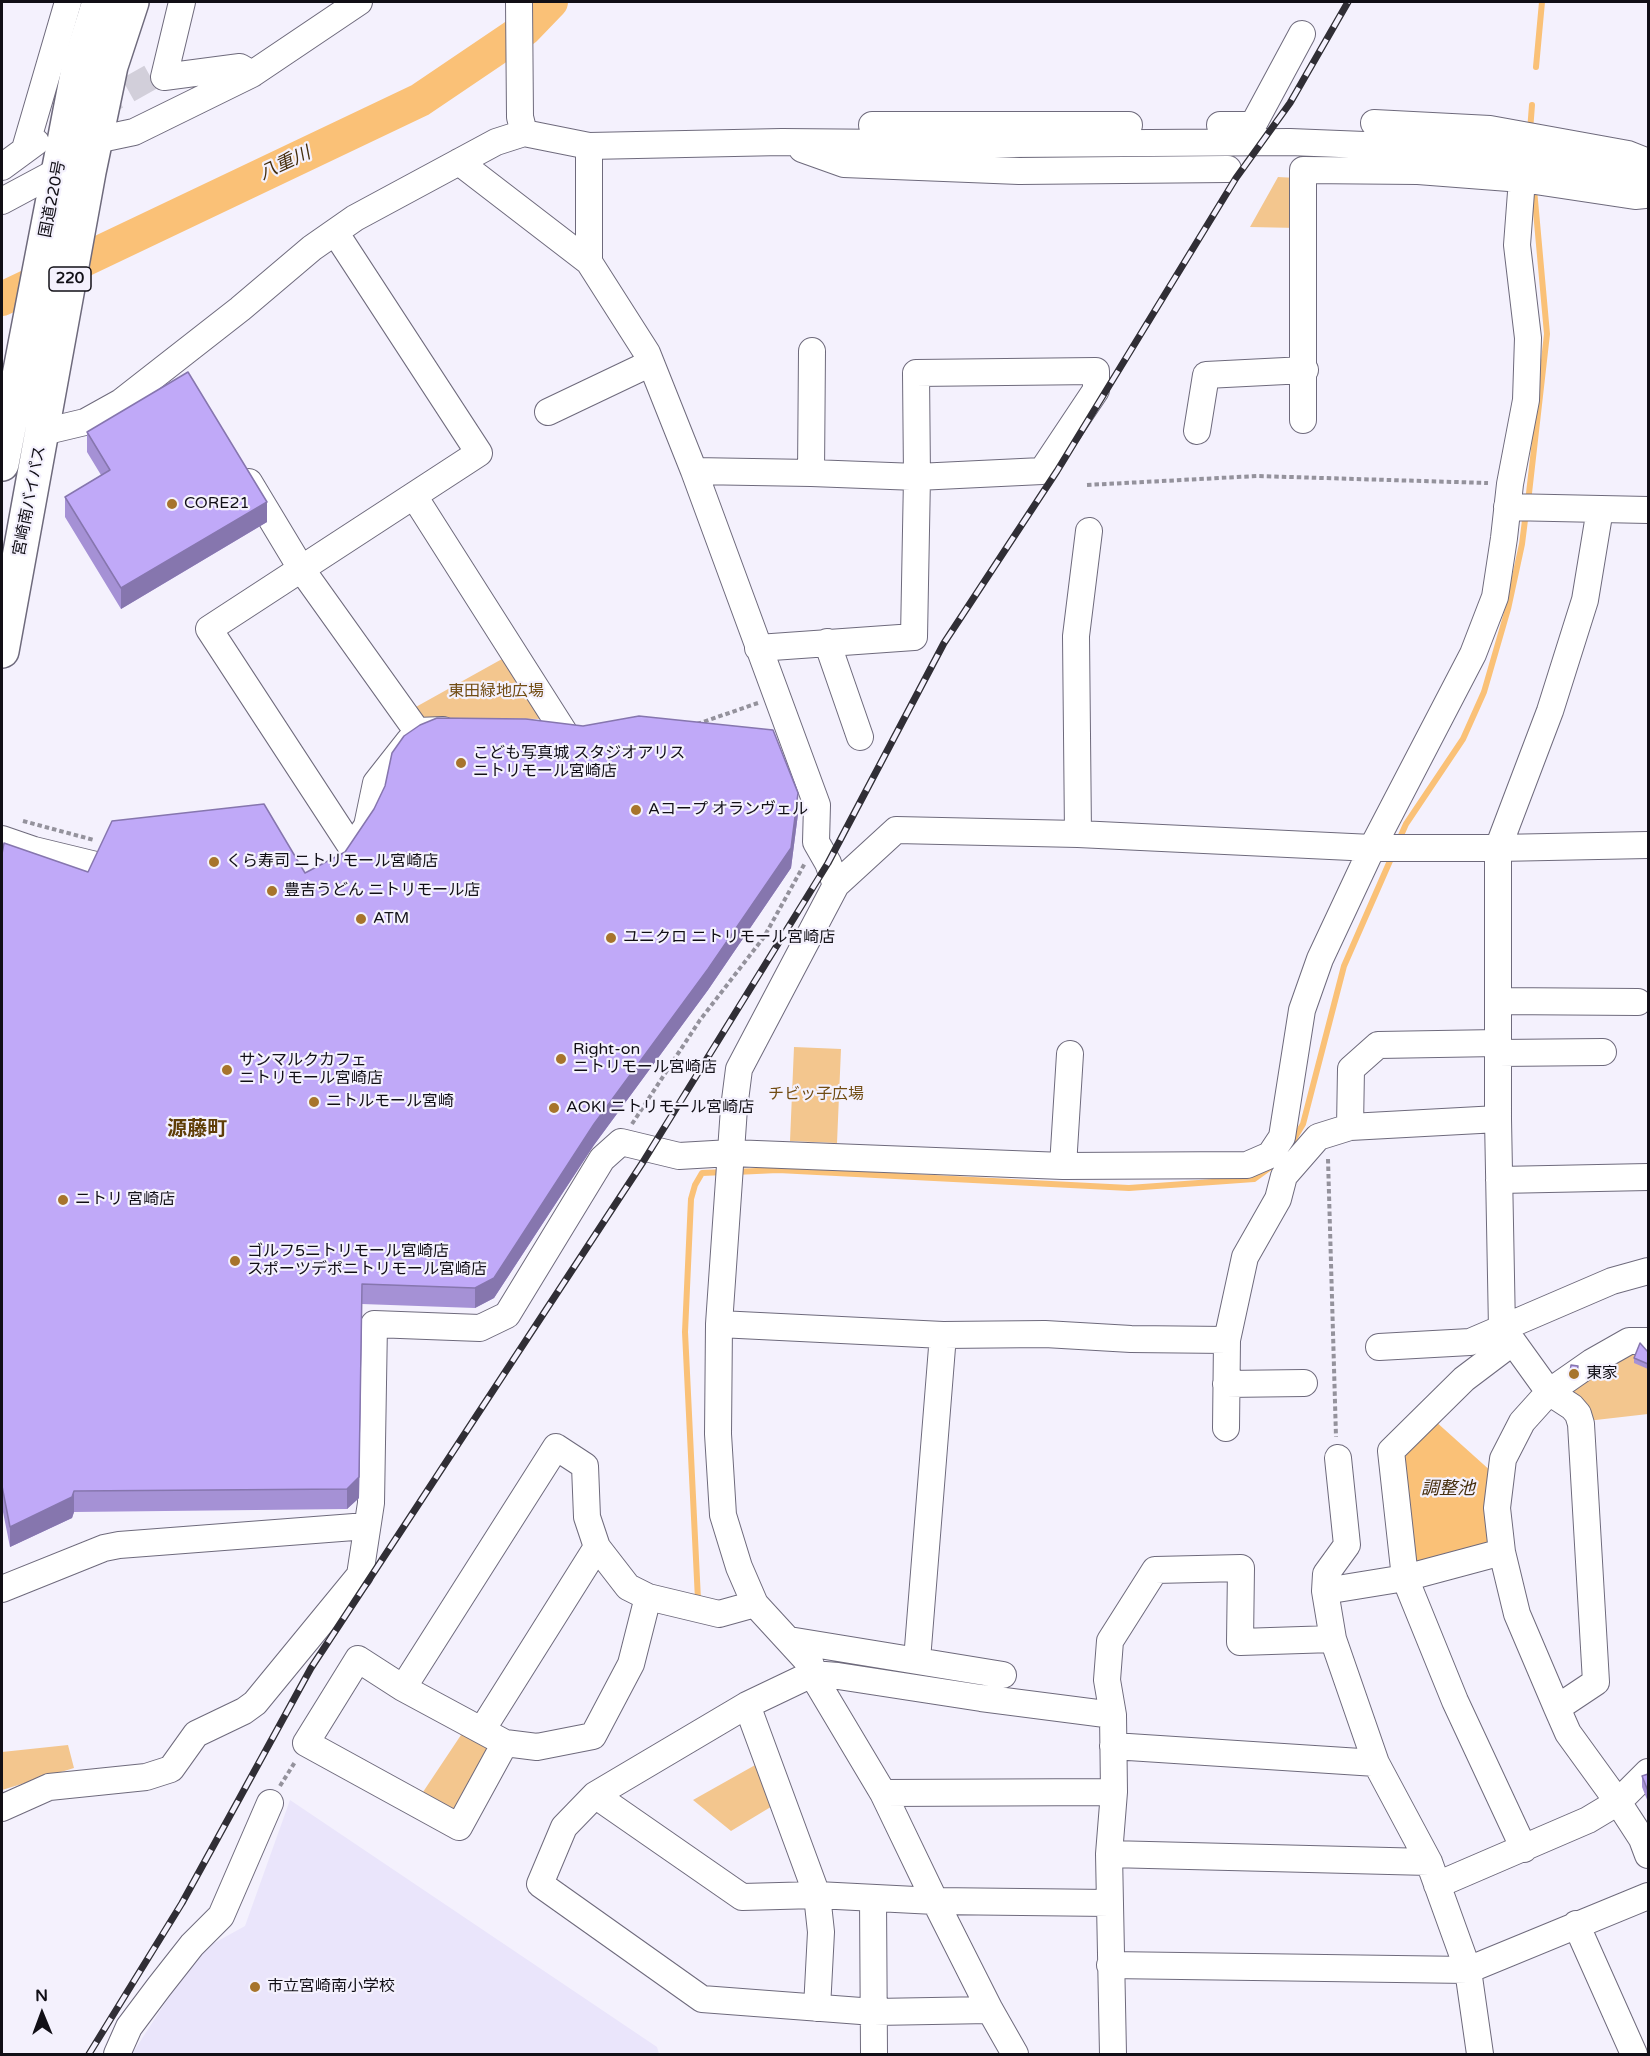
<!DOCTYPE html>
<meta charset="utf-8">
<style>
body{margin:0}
#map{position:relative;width:1650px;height:2056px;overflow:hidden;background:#f4f1fd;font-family:"Varela Round",sans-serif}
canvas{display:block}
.frame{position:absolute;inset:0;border:3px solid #110f16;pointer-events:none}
.north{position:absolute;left:12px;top:1984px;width:60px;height:60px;-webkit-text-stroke:4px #f4f1fd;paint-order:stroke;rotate:359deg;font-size:16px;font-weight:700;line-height:24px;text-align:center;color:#110f16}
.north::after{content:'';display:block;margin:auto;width:21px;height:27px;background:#110f16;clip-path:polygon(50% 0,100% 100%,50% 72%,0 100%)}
</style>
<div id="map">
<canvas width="1650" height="2056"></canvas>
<div class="frame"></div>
<div class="north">N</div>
</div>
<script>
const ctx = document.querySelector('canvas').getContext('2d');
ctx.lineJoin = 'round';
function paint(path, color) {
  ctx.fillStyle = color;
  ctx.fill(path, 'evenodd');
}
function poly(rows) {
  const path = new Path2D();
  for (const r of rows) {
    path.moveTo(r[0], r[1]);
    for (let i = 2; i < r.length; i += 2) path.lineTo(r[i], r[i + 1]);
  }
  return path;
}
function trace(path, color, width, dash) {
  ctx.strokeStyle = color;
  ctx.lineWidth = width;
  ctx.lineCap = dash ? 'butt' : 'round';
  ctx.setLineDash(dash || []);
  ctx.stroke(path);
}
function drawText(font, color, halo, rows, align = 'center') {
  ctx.font = font + ' "Varela Round","Noto Sans JP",sans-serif';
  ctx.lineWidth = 4.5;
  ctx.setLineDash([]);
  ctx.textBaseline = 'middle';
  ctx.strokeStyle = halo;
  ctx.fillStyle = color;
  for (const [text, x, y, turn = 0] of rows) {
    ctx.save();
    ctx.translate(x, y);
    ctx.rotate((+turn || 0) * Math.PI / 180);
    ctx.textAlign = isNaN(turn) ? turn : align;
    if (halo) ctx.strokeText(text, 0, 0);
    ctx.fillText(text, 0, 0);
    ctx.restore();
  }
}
const built = poly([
 [290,1800,657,2047,659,2054,132,2054,198,1952,245,1926]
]);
const green = poly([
 [1278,177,1297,178,1297,228,1250,227],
 [502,659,550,719,423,718,414,708],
 [794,1047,841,1049,837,1143,790,1141],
 [1648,1344,1648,1414,1587,1421,1563,1384],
 [465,1729,493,1749,457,1813,421,1795],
 [68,1745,74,1768,2,1790,2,1752],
 [757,1764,774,1805,731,1831,693,1800]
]);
const water = poly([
 [1434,1420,1493,1473,1491,1546,1416,1563,1401,1455]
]);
const stream = poly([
 [1536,67,1542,2],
 [1530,131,1532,105],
 [1528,502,1547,334,1534,189],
 [1398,842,1406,824,1463,739,1484,692,1508,609,1522,544,1526,512],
 [1281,1161,1303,1124,1344,966,1393,854],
 [735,1172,778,1170,1129,1188,1254,1179,1272,1166],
 [698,1600,685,1332,691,1199,695,1185,702,1173,725,1172]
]);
const river = poly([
 [2,299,420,100,525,29,551,2]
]);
const minorTunnel = poly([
 [94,109,151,77]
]);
const path = poly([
 [1087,485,1257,476,1488,483],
 [697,724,758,703],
 [23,821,94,840],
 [632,1124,700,1020,764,937,805,863],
 [1328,1159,1336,1437],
 [280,1786,295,1762]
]);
const minor = poly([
 [182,2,164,77,240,67,252,74],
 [519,2,520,117,524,133],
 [1374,123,1490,129,1628,154,1648,162],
 [872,125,1129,125],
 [1220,125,1253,125,1302,34],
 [96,140,134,132,252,74,359,2],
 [589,146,589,262],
 [25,149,68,2],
 [802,149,844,164,1019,171,1228,169],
 [459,162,589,262,647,353,694,471,817,805,816,842,828,863,836,885],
 [2,167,36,142],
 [2,201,58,171],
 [335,232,479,453,209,629,352,848,367,826,376,783,409,741],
 [548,412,651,363],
 [1303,420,1303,170,1418,171,1522,179,1635,196,1645,195,1648,189],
 [1197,431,1206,375,1305,370],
 [43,432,85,422,121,402,240,309,312,248,355,218,496,142,524,133,589,146,782,142,1010,144,1290,142,1464,149,1648,177],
 [694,471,811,473,917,477,1042,471,1096,390,1096,371,916,373,917,477,914,637,758,648],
 [811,473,812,351],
 [249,482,302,570,417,731,443,730],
 [414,496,564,732,542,735],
 [1507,507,1648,510],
 [827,642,860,737],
 [1078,834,1076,636,1089,531],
 [2,839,34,850,100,866,121,882],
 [1498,1001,1638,1002],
 [1498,1053,1603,1052],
 [1350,1127,1351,1069,1378,1045,1498,1043],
 [1063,1166,1070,1054],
 [1499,1180,1648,1177],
 [719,1324,943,1335,1045,1334,1131,1339,1227,1340],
 [1502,1329,1498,1119,1498,848,1550,711,1585,600,1600,509],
 [1648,1341,1629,1341,1592,1362,1549,1392,1522,1422,1503,1459,1497,1508,1502,1552,1517,1614,1557,1708,1568,1733,1618,1802,1642,1839,1648,1855],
 [1379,1347,1470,1342,1612,1281,1648,1271],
 [1226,1384,1304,1383],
 [1226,1428,1227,1340,1245,1257,1278,1199,1284,1176,1318,1137,1350,1127,1498,1119],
 [1338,1458,1347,1545,1326,1574,1325,1591,1333,1639,1376,1763,1429,1862,1468,1970,1480,2054],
 [2,1589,104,1548,119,1545,367,1526],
 [1325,1591,1405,1578,1502,1552],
 [789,1640,1003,1675],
 [917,1660,943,1335],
 [403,1688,556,1447,585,1466,587,1517,597,1547,628,1587,648,1597,719,1614,755,1604],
 [747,1705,817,1895,821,1932,817,2008],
 [482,1730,597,1547],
 [505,1743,459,1827,306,1743,358,1659,403,1688,505,1743,537,1747,593,1736,631,1664,648,1597],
 [1113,1746,1376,1763],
 [883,1793,1114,1792],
 [595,1795,742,1897,817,1895,935,1901,1109,1903],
 [2,1808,49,1787,146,1777,171,1769,196,1734,244,1711,255,1703,360,1575,371,1503,374,1324,480,1328,507,1315,602,1159,621,1142,679,1156,731,1153,1063,1166,1247,1165,1270,1155,1282,1137,1302,1010,1320,959,1372,848,1473,654,1495,597,1504,538,1510,484,1526,400,1528,338,1517,245,1522,179],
 [1524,1849,1455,1701,1405,1578,1391,1451,1464,1379,1513,1342,1549,1392,1572,1407,1578,1414,1581,1424,1596,1682,1557,1708],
 [1109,1854,1429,1862],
 [1437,1885,1588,1820,1618,1802,1648,1772],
 [873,1898,874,2054],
 [1576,1924,1634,2054],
 [1110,1965,1468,1970,1648,1896],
 [990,2010,874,2012,702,1999,540,1884,564,1827,595,1795,747,1705,812,1674,838,1676,981,1698,1113,1715],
 [117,2054,129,2027,159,1987,192,1945,221,1916,270,1803],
 [1015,2054,990,2010,935,1901,883,1793,812,1674,811,1665,755,1604,739,1567,723,1515,718,1434,719,1324,734,1108,739,1069,836,885,896,830,1078,834,1372,848,1498,848,1648,845],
 [1113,2054,1109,1854,1114,1792,1113,1715,1107,1680,1110,1641,1155,1570,1241,1568,1240,1642,1333,1639]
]);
const highway = poly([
 [2,464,78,69,99,2],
 [2,651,89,172,111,66,132,2]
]);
const rail = poly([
 [89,2054,182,1903,311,1668,643,1162,828,863,944,643,1057,471,1236,178,1290,103,1348,2]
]);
const wall = poly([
 [87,432,267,522,121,609,65,517,65,497,101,475,87,452],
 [798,814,791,868,708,990,594,1145,494,1298,475,1308,362,1304,359,1498,347,1509,74,1512,72,1518,10,1547,2,1507,2,854,88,872,305,873],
 [1648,1352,1648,1369,1634,1363,1634,1358],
 [1578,1371,1577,1379,1570,1378,1570,1372],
 [1648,1774,1648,1802,1642,1787,1642,1776]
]);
const shadedWall = poly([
 [267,502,267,522,121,609,121,588],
 [798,793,798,814,791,868,708,990,594,1145,494,1298,475,1308,475,1288],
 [362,1304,359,1498,347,1509,347,1489],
 [74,1491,74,1512,72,1518,10,1547,10,1527]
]);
const building = poly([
 [188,372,267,502,121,588,65,497,110,470,87,432,188,372],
 [639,716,773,730,798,793,791,848,708,969,594,1124,494,1278,475,1288,362,1284,359,1477,347,1489,74,1491,72,1497,10,1527,2,1486,2,854,4,843,88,872,112,821,264,804,305,873,345,852,374,809,385,786,392,753,404,736,420,725,437,718,526,719,583,726,639,716],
 [1640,1343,1648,1352,1648,1364,1634,1358,1640,1343],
 [1571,1365,1578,1366,1577,1374,1570,1372,1571,1365],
 [1648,1774,1648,1791,1642,1776,1648,1774]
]);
const markers = [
 [172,504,6,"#a7742c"],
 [461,763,6,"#a7742c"],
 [636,810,6,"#a7742c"],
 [214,862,6,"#a7742c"],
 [272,891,6,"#a7742c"],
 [361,919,6,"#a7742c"],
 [611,938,6,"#a7742c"],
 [561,1059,6,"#a7742c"],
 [227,1070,6,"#a7742c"],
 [314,1102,6,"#a7742c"],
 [554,1108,6,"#a7742c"],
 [63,1200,6,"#a7742c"],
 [235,1261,6,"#a7742c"],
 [1574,1374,6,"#a7742c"],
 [255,1987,6,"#a7742c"]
];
const shields = [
 [70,279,42]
];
const shieldNames = [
 ["220",70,279]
];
const streetNames = [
 ["国道220号",53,199,-79],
 ["宮崎南バイパス",30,501,-79]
];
const poiNames = [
 ["CORE21",184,504],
 ["こども写真城 スタジオアリス",473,754],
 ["ニトリモール宮崎店",473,772],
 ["Aコープ オランヴェル",648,810],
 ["くら寿司 ニトリモール宮崎店",226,862],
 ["豊吉うどん ニトリモール店",284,891],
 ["ATM",373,919],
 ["ユニクロ ニトリモール宮崎店",623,938],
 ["Right-on",573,1050],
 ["ニトリモール宮崎店",573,1068],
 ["サンマルクカフェ",239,1061],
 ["ニトリモール宮崎店",239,1079],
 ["ニトルモール宮崎",326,1102],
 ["AOKI ニトリモール宮崎店",566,1108],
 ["ニトリ 宮崎店",75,1200],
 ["ゴルフ5ニトリモール宮崎店",247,1252],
 ["スポーツデポニトリモール宮崎店",247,1270],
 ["東家",1586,1374],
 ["市立宮崎南小学校",267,1987]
];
const parkNames = [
 ["東田緑地広場",496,692],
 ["チビッ子広場",816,1095]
];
const waterNames = [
 ["八重川",285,164,-25],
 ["調整池",1448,1489]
];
const quarterNames = [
 ["源藤町",197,1130]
];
paint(built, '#eae5fb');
paint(green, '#f3c68e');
paint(water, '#fac177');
trace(stream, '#fac177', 6);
trace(river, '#fac177', 34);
trace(minorTunnel, '#d2cfda', 26, [26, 13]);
trace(minor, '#6e6a7c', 28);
trace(highway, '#6e6a7c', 36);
trace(path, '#94929c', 4, [4.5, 3]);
trace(minor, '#fff', 26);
trace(highway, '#fff', 33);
trace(rail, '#302e35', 7);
trace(rail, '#f4f1fd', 4.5, [14]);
paint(wall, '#a591d5');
paint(shadedWall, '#8676ae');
paint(building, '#c0a9f8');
trace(building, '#8676ae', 1.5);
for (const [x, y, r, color] of markers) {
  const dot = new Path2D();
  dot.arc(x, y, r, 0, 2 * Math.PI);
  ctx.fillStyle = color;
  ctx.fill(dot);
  trace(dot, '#f4f1fd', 2);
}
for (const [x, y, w] of shields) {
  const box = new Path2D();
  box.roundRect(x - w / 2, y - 12, w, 24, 4.5);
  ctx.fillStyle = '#f4f1fd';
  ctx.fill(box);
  trace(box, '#110f16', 1.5);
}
drawText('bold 15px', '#110f16', null, shieldNames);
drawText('16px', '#110f16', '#f4f1fd', streetNames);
drawText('16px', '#110f16', '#f4f1fd', poiNames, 'left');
drawText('16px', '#714c13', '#f4f1fd', parkNames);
drawText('italic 18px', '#452e0d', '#f4f1fd', waterNames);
drawText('bold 20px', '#5f3d06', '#f4f1fd', quarterNames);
</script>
